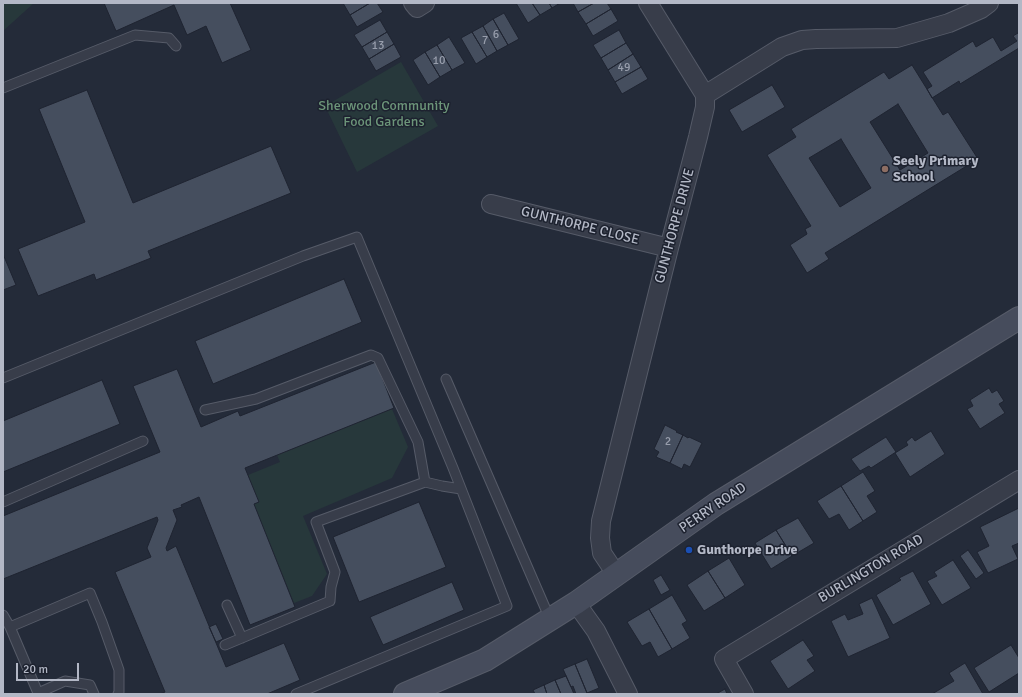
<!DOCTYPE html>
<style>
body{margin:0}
#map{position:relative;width:1022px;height:697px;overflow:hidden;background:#242b39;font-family:Signika,sans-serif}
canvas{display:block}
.frame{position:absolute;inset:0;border:4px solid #b3b8c6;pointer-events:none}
.scale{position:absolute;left:16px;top:663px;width:63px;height:18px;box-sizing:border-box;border:2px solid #b3b8c6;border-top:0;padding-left:5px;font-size:12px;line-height:14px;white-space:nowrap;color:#b3b8c6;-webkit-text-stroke:3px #1d222f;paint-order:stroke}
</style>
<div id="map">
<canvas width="1022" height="697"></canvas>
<div class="frame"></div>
<div class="scale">20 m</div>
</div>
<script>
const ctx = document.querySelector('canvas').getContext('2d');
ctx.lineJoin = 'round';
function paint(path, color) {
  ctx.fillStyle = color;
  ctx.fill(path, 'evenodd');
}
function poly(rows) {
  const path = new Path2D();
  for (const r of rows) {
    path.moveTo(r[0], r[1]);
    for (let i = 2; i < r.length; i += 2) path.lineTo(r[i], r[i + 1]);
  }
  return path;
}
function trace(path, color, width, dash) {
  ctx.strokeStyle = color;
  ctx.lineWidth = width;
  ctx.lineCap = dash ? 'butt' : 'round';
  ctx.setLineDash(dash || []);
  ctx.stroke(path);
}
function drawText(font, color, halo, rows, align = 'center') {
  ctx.font = font + ' Signika,sans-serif';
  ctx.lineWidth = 3;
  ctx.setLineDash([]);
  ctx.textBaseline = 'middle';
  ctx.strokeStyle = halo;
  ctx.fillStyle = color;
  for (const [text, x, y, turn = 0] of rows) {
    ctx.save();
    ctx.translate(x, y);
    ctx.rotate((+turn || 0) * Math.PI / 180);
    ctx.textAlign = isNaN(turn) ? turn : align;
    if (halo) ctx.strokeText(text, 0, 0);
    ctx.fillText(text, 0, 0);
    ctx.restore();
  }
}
const green = poly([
 [3,3,34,3,3,31],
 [401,62,438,126,357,172,325,106],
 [392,409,408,447,392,478,303,516,327,574,312,596,294,603,254,504,259,502,248,475,280,462,277,455]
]);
const building = poly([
 [104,3,230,3,251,50,222,63,206,26,187,35,174,5,116,31,104,3],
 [343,3,370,3,350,15,343,3],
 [370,3,377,3,383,12,357,27,350,15,370,3],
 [516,3,532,3,540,15,528,23,516,3],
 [532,3,549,3,552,8,540,15,532,3],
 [549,3,560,3,552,8,549,3],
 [573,3,594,3,578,12,573,3],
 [594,3,607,3,611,9,586,24,578,12,594,3],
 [611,9,618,21,593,36,586,24,611,9],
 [504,13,519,39,508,45,493,19,504,13],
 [493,19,508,45,497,51,483,26,493,19],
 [380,20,387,32,362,47,354,35,380,20],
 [483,26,497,51,487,57,472,32,483,26],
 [619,30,626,43,601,58,593,45,619,30],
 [387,32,394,44,369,59,362,47,387,32],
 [472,32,487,57,476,64,461,38,472,32],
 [1018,33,1019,35,1019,48,960,84,959,81,932,98,927,89,932,86,923,72,973,41,976,47,993,37,1001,51,1017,41,1013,36,1018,33],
 [449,37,465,63,452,70,437,45,449,37],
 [626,43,633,54,608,70,601,58,626,43],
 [394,44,401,57,376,71,369,59,394,44],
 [437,45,452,70,440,77,425,52,437,45],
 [425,52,440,77,428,85,413,60,425,52],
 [633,54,641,67,615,82,608,70,633,54],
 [912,65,943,115,948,112,978,159,825,253,829,259,807,273,790,245,807,234,805,229,811,226,767,155,796,137,791,129,884,72,889,79,912,65],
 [898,104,928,153,900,170,870,122,898,104],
 [841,139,871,188,840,207,809,158,841,139],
 [641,67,648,79,622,94,615,82,641,67],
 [772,85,785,107,742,132,729,110,772,85],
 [87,90,133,203,271,146,291,193,148,251,151,258,96,280,94,274,38,296,18,249,85,222,39,109,87,90],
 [3,254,16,285,3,290,3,254],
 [344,279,362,322,213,384,195,341,344,279],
 [376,362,394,408,245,468,259,502,254,504,295,607,250,625,199,497,181,505,182,507,173,510,177,520,166,548,167,551,176,546,226,667,284,643,300,680,267,694,160,694,165,692,115,572,151,557,147,548,158,520,157,517,3,579,3,516,160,452,133,386,177,369,201,427,238,411,240,416,376,362],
 [102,380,120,424,3,472,3,421,102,380],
 [989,388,992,393,997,390,1004,401,999,404,1005,413,980,429,967,409,973,406,970,400,989,388],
 [665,425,677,431,676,432,683,435,670,463,656,457,659,452,654,449,665,425],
 [931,431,945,454,910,477,895,453,908,445,906,442,912,437,915,441,931,431],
 [683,435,688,438,689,437,702,443,690,467,684,464,682,469,670,463,683,435],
 [886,437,896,452,871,468,869,466,860,471,851,459,886,437],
 [863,472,875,491,867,496,877,512,863,521,841,486,863,472],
 [841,486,863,521,849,530,839,514,829,519,817,501,841,486],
 [419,502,446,567,359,602,333,537,419,502],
 [1019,508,1019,543,1012,546,1018,559,988,573,977,552,989,546,980,527,1019,508],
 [798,518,814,543,792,556,776,530,798,518],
 [776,530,792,556,771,569,755,543,776,530],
 [968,550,984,573,976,579,960,556,968,550],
 [729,558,745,585,725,598,708,571,729,558],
 [953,560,971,588,942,605,927,581,937,576,934,572,953,560],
 [708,571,725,598,704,611,687,585,708,571],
 [913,571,931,604,893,625,876,595,901,580,899,578,913,571],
 [661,575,670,590,661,595,653,580,661,575],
 [452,582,464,610,383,645,370,617,452,582],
 [672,595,687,621,682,624,690,638,672,649,649,609,672,595],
 [872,598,890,638,848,657,831,621,845,614,848,620,863,614,859,604,872,598],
 [649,609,672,649,658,657,650,642,642,646,627,622,649,609],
 [216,624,223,639,216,642,209,627,216,624],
 [803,640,814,656,807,660,815,671,788,689,770,661,803,640],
 [1011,645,1019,658,1019,673,989,692,974,668,1011,645],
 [587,659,599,688,587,693,575,664,587,659],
 [965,663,983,694,932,694,954,681,949,673,965,663],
 [575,664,587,693,585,694,576,694,573,686,571,687,563,669,575,664],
 [566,676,571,687,574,694,561,694,555,680,566,676],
 [555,680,561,694,547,694,544,685,555,680],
 [544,685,547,694,535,694,533,690,544,685],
 [725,689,727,694,716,694,725,689]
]);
const lane = poly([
 [3,88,135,35,169,38,176,46],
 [3,378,303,256,357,237,453,468,507,606,296,694],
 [446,379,550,619],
 [205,410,256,399,371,355,378,358,418,442,425,482],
 [3,502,143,441],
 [227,605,242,638],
 [3,615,10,627],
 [225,645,330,601,331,587,335,572,316,522,425,482,442,486,461,489],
 [94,694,90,685,65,681,38,693,10,627,90,593,102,622,119,670,119,692,118,694]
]);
const street = poly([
 [413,3,417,8,425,3],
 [705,95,782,47,802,40,816,39,897,38,949,23,981,9,989,3],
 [491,204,669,248],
 [616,574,602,553,600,538,601,521,669,248,698,137,705,107,705,95,648,3],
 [576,603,596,631,628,694],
 [744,694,724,659,1019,480]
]);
const secondary = poly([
 [405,694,485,660,576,603,716,504,1019,318]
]);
const markers = [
 [885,169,4,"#8d6e63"],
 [689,550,4,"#1a4fb4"]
];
const numberNames = [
 ["6",496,35],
 ["7",485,41],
 ["13",378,46],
 ["10",439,61],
 ["49",624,68],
 ["2",668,442]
];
const parkNames = [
 ["Sherwood Community",384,106],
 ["Food Gardens",384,122]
];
const poiNames = [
 ["Seely Primary",893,161],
 ["School",893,177],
 ["Gunthorpe Drive",697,550]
];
const streetNames = [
 ["GUNTHORPE CLOSE",580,226,14],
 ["GUNTHORPE DRIVE",675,226,-75],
 ["PERRY ROAD",713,508,-34],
 ["BURLINGTON ROAD",871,569,-31]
];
paint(green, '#27383b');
paint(building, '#454e5e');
trace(building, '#1f2431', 1);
trace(lane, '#565b68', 11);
trace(street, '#565b68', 20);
trace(secondary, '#565b68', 24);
trace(lane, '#383d4a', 9);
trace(street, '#383d4a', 18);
trace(secondary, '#464c5c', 22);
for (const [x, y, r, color] of markers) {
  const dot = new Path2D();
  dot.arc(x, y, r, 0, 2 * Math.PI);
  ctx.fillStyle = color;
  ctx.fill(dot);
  trace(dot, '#1d222f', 1.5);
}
drawText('12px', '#989eac', null, numberNames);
drawText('14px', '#6c9579', '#1d222f', parkNames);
drawText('bold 14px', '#b3b8c6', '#1d222f', poiNames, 'left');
drawText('14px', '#b3b8c6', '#1d222f', streetNames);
</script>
